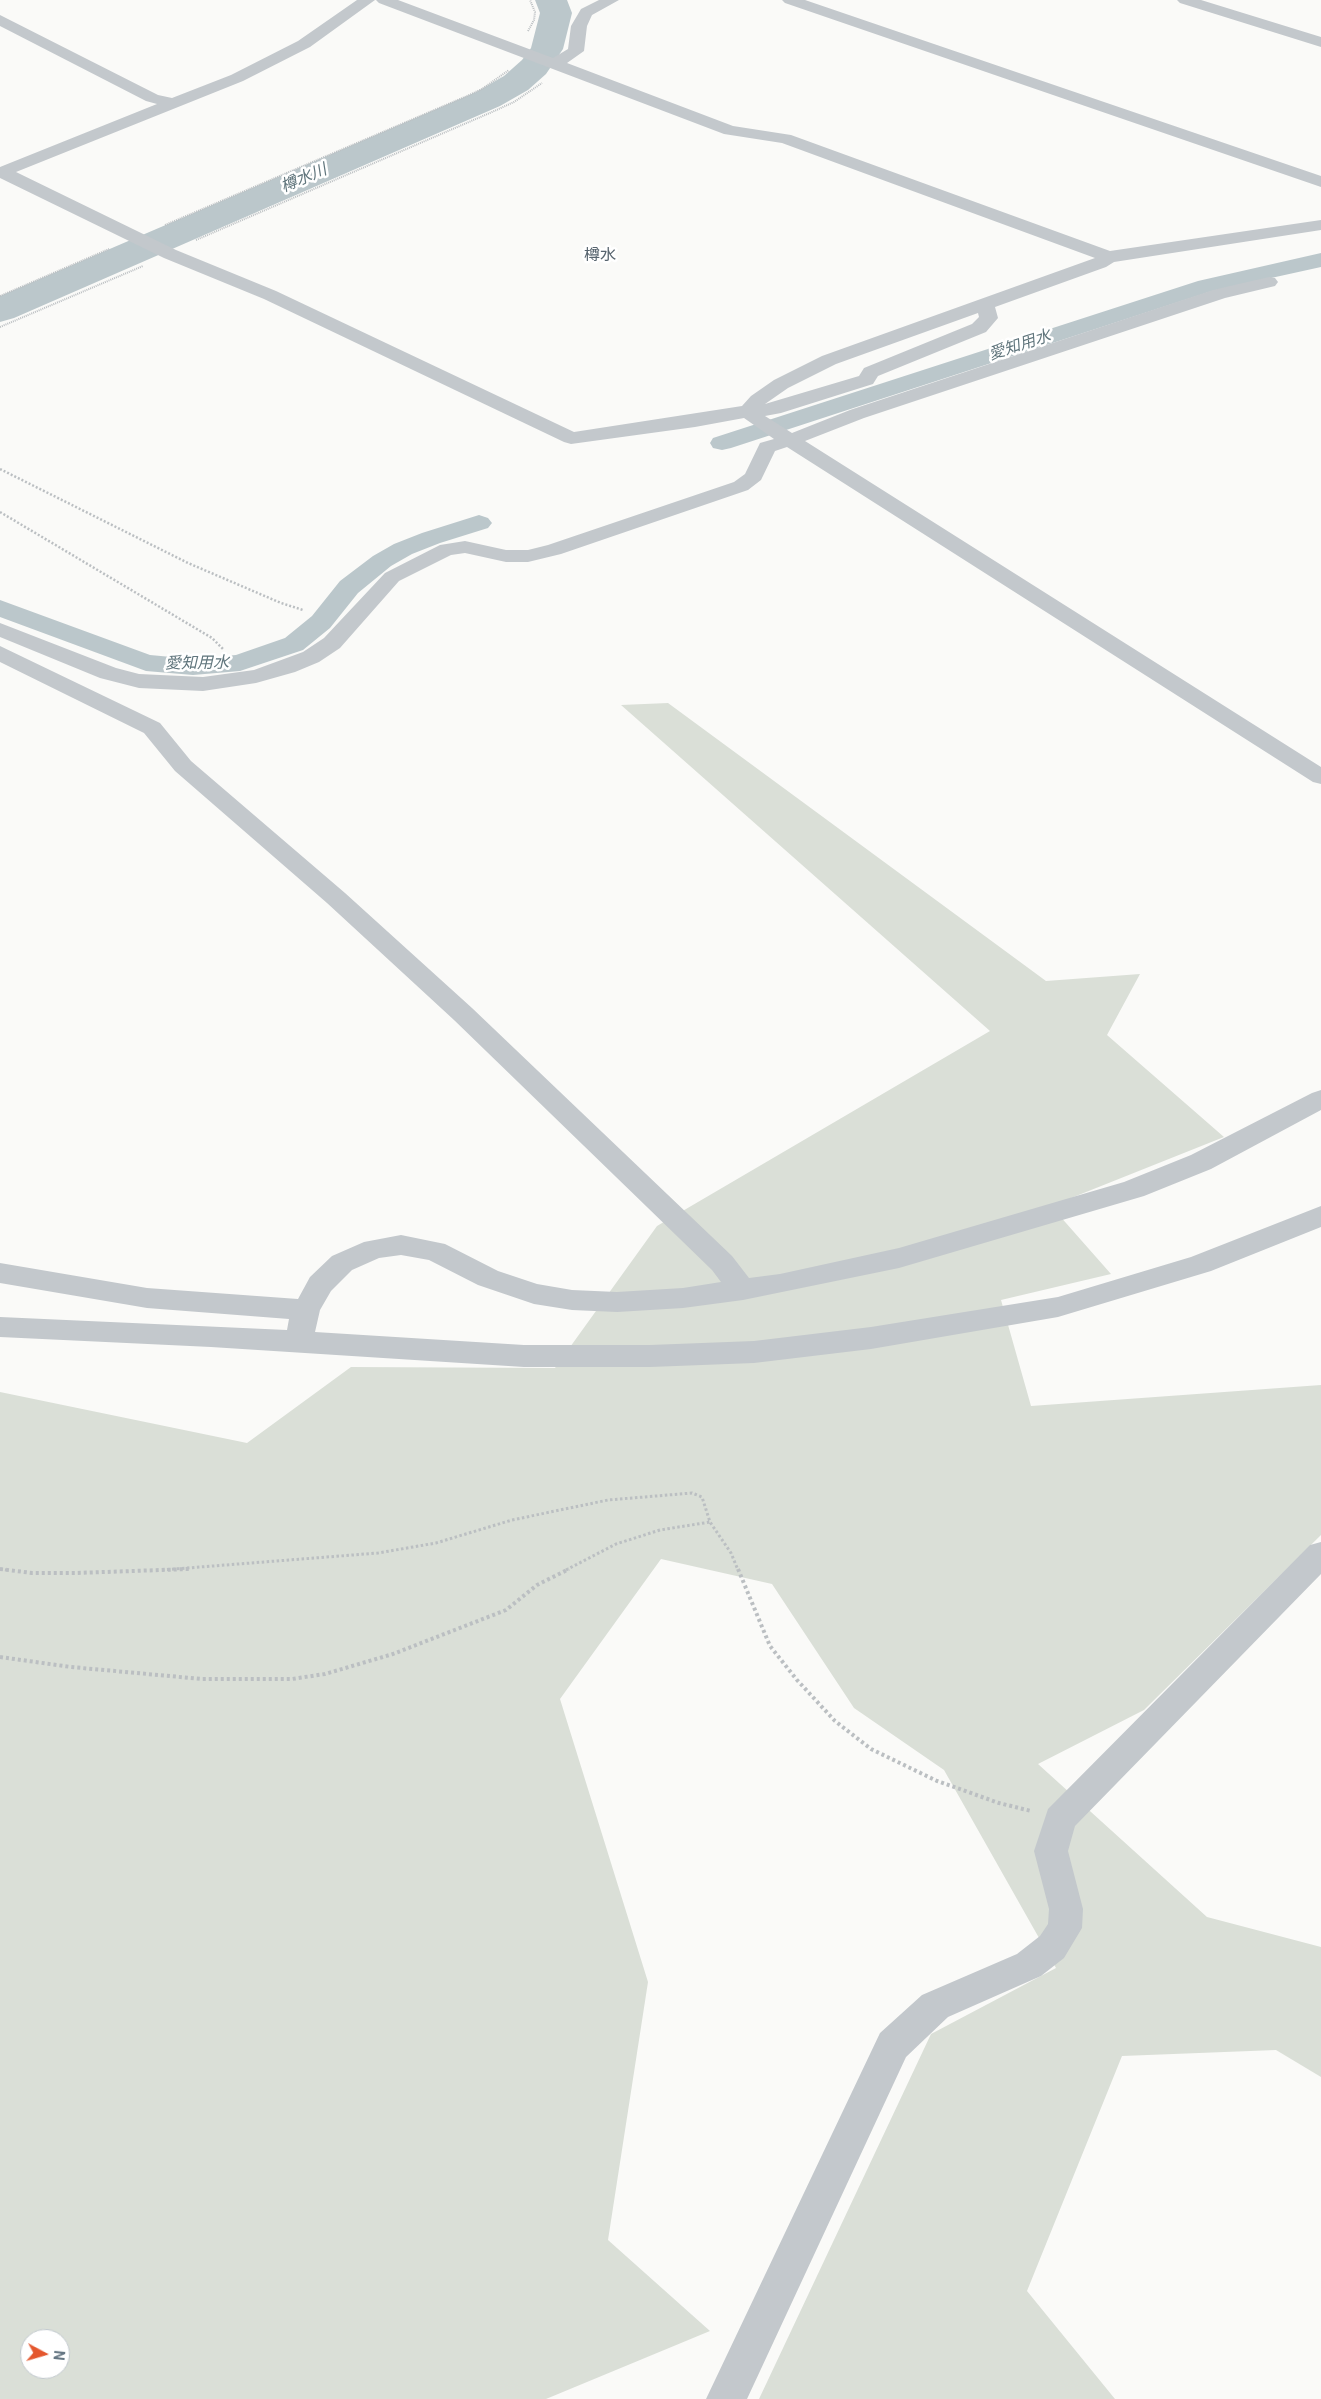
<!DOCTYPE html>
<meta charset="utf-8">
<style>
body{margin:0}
#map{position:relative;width:1321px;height:2399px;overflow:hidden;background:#fafaf8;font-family:Roboto,sans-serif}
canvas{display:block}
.north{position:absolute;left:20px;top:2329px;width:50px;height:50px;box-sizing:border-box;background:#fff;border:1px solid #c1c8cd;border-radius:50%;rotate:96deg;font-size:14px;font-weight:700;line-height:20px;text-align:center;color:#657683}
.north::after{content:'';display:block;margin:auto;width:18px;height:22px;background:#e4572e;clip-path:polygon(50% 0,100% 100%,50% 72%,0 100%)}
</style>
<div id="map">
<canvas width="1321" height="2399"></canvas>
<div class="north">N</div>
</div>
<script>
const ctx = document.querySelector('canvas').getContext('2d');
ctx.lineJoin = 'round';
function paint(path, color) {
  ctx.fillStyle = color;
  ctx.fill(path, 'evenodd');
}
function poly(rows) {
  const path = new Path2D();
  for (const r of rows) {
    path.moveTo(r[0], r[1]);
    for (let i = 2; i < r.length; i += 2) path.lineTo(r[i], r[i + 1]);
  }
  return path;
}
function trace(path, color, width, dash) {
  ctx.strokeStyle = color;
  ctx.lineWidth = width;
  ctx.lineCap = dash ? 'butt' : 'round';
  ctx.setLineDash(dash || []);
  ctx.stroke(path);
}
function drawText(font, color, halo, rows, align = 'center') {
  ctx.font = font + ' Roboto,"Noto Sans JP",sans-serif';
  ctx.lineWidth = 5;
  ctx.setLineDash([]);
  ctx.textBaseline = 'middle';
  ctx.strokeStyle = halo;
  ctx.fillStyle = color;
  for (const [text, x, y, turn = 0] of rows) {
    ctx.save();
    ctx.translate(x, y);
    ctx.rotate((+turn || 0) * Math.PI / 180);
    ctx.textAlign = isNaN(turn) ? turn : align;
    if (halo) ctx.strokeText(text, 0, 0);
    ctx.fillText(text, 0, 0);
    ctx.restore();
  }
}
const green = poly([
 [668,703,1046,981,1140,974,1107,1035,1224,1137,1051,1206,1111,1274,1001,1300,1031,1406,1321,1385,1321,1535,1144,1710,1038,1764,1207,1917,1321,1947,1321,2077,1276,2050,1122,2056,1027,2291,1115,2399,759,2399,931,2034,1056,1968,944,1770,854,1708,772,1584,661,1559,560,1699,648,1982,608,2240,710,2331,546,2399,0,2399,0,1392,247,1443,351,1367,555,1368,657,1226,990,1031,621,705],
 [30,2339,60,2339,60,2369,30,2369]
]);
const canal = poly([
 [1321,253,1321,267,1212,291,731,448,722,450,713,448,710,443,713,438,1198,281,1321,253],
 [479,515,488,518,492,523,488,528,440,543,412,554,391,566,358,593,330,628,303,650,240,671,193,675,146,671,0,617,0,600,150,655,193,659,236,655,285,638,312,616,340,581,373,556,394,544,422,533,479,515]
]);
const river = poly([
 [535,0,567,0,572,13,563,49,546,74,528,90,500,106,14,318,0,322,0,296,476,92,504,76,522,60,531,48,540,13,535,0]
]);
const pathFar3 = poly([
 [528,31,534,20,535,12,530,0],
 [165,225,467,96,482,89,509,70],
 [196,240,492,112,514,102,542,83],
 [0,296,109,249],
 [0,327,143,266]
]);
const pathFar2 = poly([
 [0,469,188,563,281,603,303,610],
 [0,512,212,638,223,649]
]);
const pathFar1 = poly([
 [0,1569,6,1570],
 [162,1570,378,1553,436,1543,512,1520,608,1500,692,1493,702,1497,710,1522,731,1553,738,1570],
 [566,1570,616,1544,660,1530,710,1522]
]);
const path = poly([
 [0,1569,32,1573,76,1573,189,1569],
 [738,1569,770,1646,797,1680,835,1721,871,1749,937,1781,999,1803,1031,1811],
 [0,1657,71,1667,202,1679,292,1679,325,1674,393,1654,506,1610,537,1585,569,1569]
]);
const minor = poly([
 [357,0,375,0,310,47,243,81,16,172,176,250,276,291,574,432,742,406,751,396,774,380,822,356,1095,258,782,143,724,134,379,3,376,0,398,0,553,58,568,49,571,26,581,9,599,0,619,0,592,15,587,26,584,51,567,63,733,126,791,135,1110,251,1321,220,1321,230,1114,262,1106,267,995,307,998,318,986,332,878,376,873,384,781,413,765,416,792,433,850,410,1213,290,1269,277,1275,278,1278,282,1275,286,1225,298,864,418,805,441,1321,767,1321,784,1313,782,787,447,775,451,761,480,748,490,561,554,528,562,506,562,465,553,451,555,399,581,340,648,319,662,295,672,256,683,203,691,139,688,100,678,0,637,0,623,116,668,139,674,203,677,254,670,303,652,324,638,385,573,440,545,465,541,506,550,528,550,548,545,734,482,745,474,760,443,774,439,744,418,695,427,571,444,564,442,264,299,164,258,0,178,0,167,157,104,146,101,0,26,0,15,158,95,172,98,231,75,298,41,357,0],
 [978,313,979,317,972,324,864,368,859,376,765,404,788,388,836,364,978,313],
 [782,0,805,0,1321,176,1321,187,785,3,782,0],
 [1177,0,1201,0,1321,37,1321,47,1180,3,1177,0],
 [0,646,160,723,191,761,345,893,472,1008,732,1256,749,1278,780,1274,899,1248,1124,1182,1191,1155,1312,1093,1321,1090,1321,1110,1211,1169,1144,1196,899,1268,743,1300,683,1308,617,1312,572,1310,534,1304,478,1285,429,1260,401,1255,379,1258,352,1270,331,1291,320,1310,315,1332,524,1345,650,1345,754,1341,871,1327,1058,1297,1191,1257,1321,1206,1321,1227,1211,1271,1058,1317,871,1349,754,1363,650,1367,524,1367,211,1347,0,1337,0,1317,287,1330,289,1319,147,1308,0,1283,0,1263,147,1288,298,1299,310,1277,332,1256,364,1242,401,1235,445,1244,498,1271,537,1284,572,1290,617,1292,683,1288,721,1282,712,1270,454,1020,327,903,175,771,144,733,0,662,0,646],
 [1321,1542,1321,1574,1075,1826,1068,1851,1083,1909,1082,1928,1064,1958,1041,1976,948,2017,906,2057,747,2399,706,2399,880,2033,922,1995,1017,1954,1040,1936,1048,1924,1049,1909,1034,1851,1048,1809,1310,1545,1321,1542]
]);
const farWaternames = [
 ["樽水川",304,179,-23],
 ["愛知用水",1020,346,-18],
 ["愛知用水",197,664,-1]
];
const farQuarternames = [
 ["樽水",600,256]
];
paint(green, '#dadfd7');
paint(canal, '#bbc7cb');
paint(river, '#bbc7cb');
trace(pathFar3, '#bbbfc2', 2, [1, 1]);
trace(pathFar2, '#bbbfc2', 2.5, [2, 2]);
trace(pathFar1, '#bbbfc2', 3, [2.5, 2.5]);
trace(path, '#bbbfc2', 4, [3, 3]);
paint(minor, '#c3c8cc');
drawText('italic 16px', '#60757c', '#fff', farWaternames);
drawText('16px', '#57646e', '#fff', farQuarternames);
</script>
